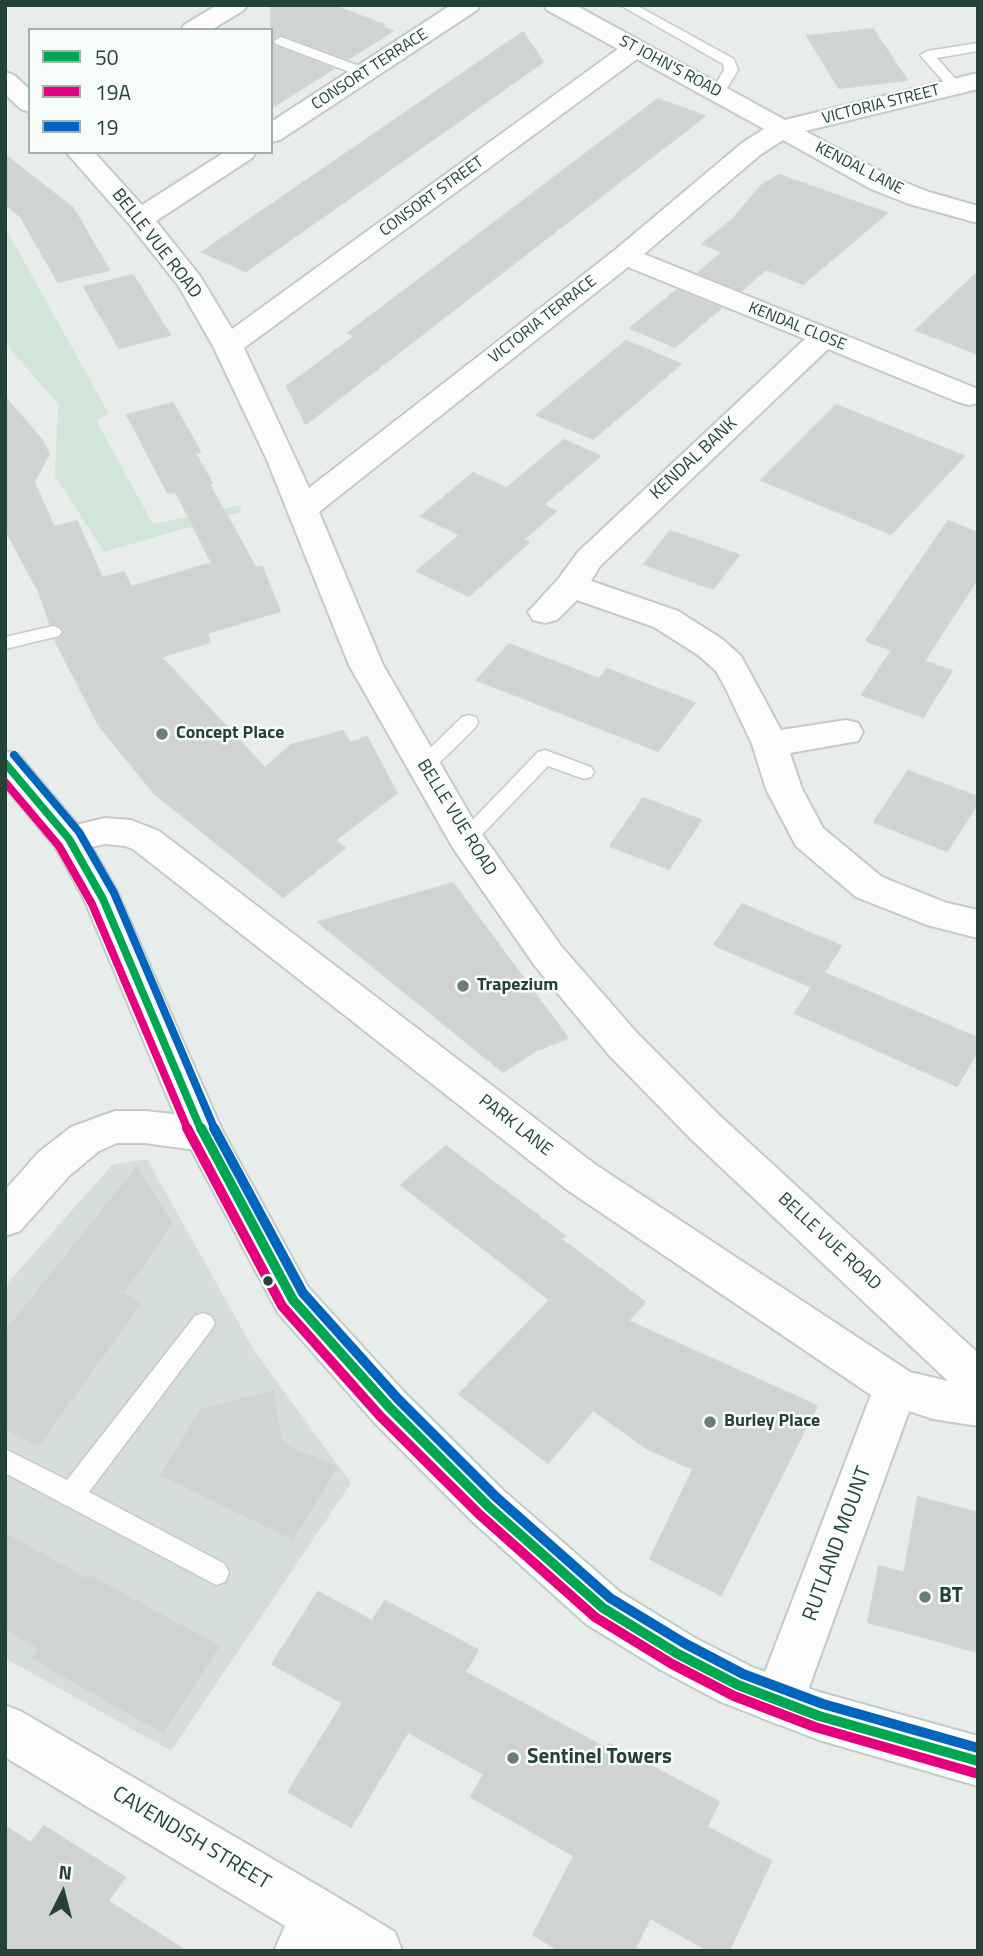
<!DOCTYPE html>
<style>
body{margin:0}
#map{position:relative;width:983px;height:1956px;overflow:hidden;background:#e8edeb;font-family:"Titillium Web",sans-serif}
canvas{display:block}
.frame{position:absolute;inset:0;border:7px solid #24423a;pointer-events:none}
.legend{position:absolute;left:28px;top:28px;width:245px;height:126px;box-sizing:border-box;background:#f7fbf9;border:2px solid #a3b1ad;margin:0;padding:9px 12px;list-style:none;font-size:21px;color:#24423a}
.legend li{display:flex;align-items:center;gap:14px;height:35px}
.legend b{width:35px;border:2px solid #a3b1ad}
.north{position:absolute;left:28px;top:1858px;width:70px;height:70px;-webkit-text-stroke:5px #f7fbf9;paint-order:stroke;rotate:6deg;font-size:19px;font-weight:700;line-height:28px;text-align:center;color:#24423a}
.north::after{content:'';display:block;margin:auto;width:24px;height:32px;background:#24423a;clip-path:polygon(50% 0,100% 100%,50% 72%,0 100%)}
</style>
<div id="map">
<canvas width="983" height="1956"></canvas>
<div class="frame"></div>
<ul class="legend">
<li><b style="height:9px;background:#00a651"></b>50</li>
<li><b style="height:9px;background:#e5007d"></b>19A</li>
<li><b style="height:9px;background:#0065bd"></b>19</li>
</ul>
<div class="north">N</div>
</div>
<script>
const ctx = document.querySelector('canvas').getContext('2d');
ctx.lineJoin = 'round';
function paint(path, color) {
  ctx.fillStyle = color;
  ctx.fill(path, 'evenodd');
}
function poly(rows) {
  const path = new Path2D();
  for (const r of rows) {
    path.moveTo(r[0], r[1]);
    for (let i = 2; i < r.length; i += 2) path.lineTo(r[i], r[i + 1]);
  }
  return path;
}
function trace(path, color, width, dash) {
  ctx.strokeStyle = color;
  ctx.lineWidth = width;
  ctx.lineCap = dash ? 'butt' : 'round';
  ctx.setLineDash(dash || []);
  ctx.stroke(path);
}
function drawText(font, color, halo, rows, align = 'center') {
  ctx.font = font + ' "Titillium Web",sans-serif';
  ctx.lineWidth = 5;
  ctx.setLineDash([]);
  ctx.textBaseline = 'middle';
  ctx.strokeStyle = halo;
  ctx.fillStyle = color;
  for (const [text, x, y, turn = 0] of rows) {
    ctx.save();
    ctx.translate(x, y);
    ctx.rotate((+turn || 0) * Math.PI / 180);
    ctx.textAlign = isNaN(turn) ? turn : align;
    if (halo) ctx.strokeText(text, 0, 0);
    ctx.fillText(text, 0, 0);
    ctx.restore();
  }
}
const built = poly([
 [147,1159,255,1352,351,1483,171,1751,5,1658,5,1286,112,1165]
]);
const green = poly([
 [5,227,109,414,96,420,153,524,240,505,241,512,104,552,55,476,58,404,5,343]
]);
const building = poly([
 [271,5,332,5,384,25,381,27,393,31,348,59,282,35,273,39,275,46,333,69,271,108,271,5],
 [873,29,907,80,839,88,807,36,873,29],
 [523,32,543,62,246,271,202,252,523,32],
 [658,99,705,116,306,424,287,386,355,336,348,333,658,99],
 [5,155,73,208,109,270,58,282,21,217,5,204,5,155],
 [779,175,887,213,803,284,766,269,741,291,698,273,723,252,702,244,733,219,762,185,779,175],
 [978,272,978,354,916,330,978,272],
 [133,275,170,335,119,348,84,287,133,275],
 [677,290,721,308,675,347,630,328,677,290],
 [626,341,681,364,593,439,537,415,626,341],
 [5,397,41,439,49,454,34,482,54,527,77,521,102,578,124,572,131,587,212,563,176,492,168,493,127,415,173,403,200,452,195,453,212,483,209,484,256,568,262,567,280,611,207,633,210,642,161,657,265,768,291,745,343,731,350,743,367,737,397,793,335,840,345,848,283,897,154,793,98,724,55,640,61,638,64,630,60,626,50,624,39,592,7,532,5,535,5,397],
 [836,405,964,456,891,534,761,480,836,405],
 [564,440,600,456,543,505,556,511,523,540,529,542,469,596,417,571,460,535,421,516,473,473,507,488,564,440],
 [948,521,978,533,978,578,924,661,952,671,923,717,862,695,892,650,866,641,948,521],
 [670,531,739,555,713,589,644,564,670,531],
 [509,644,599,679,607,669,695,703,658,751,477,680,509,644],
 [908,771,978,797,978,803,947,851,874,822,908,771],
 [643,798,701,820,669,869,610,846,643,798],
 [453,883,568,1038,537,1050,503,1072,318,922,453,883],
 [742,904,841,946,824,973,978,1038,978,1050,957,1086,795,1013,812,987,714,945,742,904],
 [446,1146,565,1236,561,1239,645,1302,628,1321,817,1406,721,1595,650,1559,693,1469,646,1448,593,1410,548,1463,459,1394,550,1300,401,1185,446,1146],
 [137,1167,172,1224,123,1293,141,1303,38,1446,5,1429,5,1332,137,1167],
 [273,1391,282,1444,337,1467,293,1539,160,1475,202,1409,273,1391],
 [918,1497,978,1513,978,1652,868,1622,879,1566,904,1573,918,1497],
 [5,1534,88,1579,90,1576,219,1646,163,1733,32,1658,39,1648,5,1629,5,1534],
 [318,1592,372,1621,385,1601,478,1650,465,1672,607,1749,609,1744,719,1802,707,1827,771,1861,729,1951,709,1951,650,1918,634,1951,561,1951,533,1935,574,1856,471,1797,484,1774,408,1732,351,1827,288,1792,343,1703,272,1664,318,1592],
 [5,1826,31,1843,44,1826,125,1877,108,1901,186,1951,5,1951,5,1826]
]);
const lane = poly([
 [620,5,636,5,734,59,738,70,722,96,712,96,710,93,724,70,723,64,620,5],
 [281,37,370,70,372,73,370,76,360,76,276,44,274,41,281,37],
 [978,43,978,51,937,58,962,86,955,90,950,89,920,55,927,51,978,43],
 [53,626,59,628,62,632,59,636,5,649,5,637,53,626],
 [469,715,476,717,478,722,476,727,430,772,416,772,413,767,416,762,462,717,469,715],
 [545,750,591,767,594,772,591,777,584,779,548,766,473,844,466,846,459,844,456,839,459,834,538,752,545,750],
 [203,1313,211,1316,215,1323,211,1330,89,1492,225,1564,229,1573,225,1582,216,1585,5,1473,5,1449,67,1480,195,1316,203,1313]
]);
const street = poly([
 [217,5,247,5,244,10,211,30,181,30,184,25,217,5],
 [451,5,480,5,477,10,280,140,271,142,271,122,451,5],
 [544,5,575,5,785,120,978,73,978,89,805,131,891,177,929,192,978,206,978,223,909,204,871,189,783,140,760,155,644,254,978,389,978,403,969,405,958,402,828,349,600,566,591,581,678,611,722,639,741,656,781,730,846,720,858,723,863,732,858,741,790,753,802,789,823,828,882,877,947,903,978,910,978,938,927,925,856,897,796,846,766,789,752,744,725,687,716,671,698,655,654,627,577,600,557,620,545,623,533,620,528,612,559,578,578,552,805,339,628,267,319,512,383,665,479,830,561,946,637,1033,719,1115,978,1353,978,1426,933,1419,909,1411,804,1701,796,1718,779,1725,762,1718,754,1701,871,1395,566,1189,133,849,125,846,105,844,69,852,56,848,51,839,56,830,105,818,131,820,159,831,596,1165,910,1372,948,1381,691,1139,609,1055,535,966,453,848,349,665,267,460,213,346,178,285,130,225,66,152,94,152,142,205,225,152,256,152,252,158,156,221,200,276,232,329,618,49,547,10,544,5],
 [637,59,764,129,742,143,615,250,309,488,244,348,637,59],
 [5,72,14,75,30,90,30,112,21,109,5,94,5,72],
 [115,1111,145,1111,203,1117,217,1122,223,1134,217,1146,203,1151,145,1143,117,1143,99,1151,69,1176,20,1231,5,1236,5,1190,39,1152,71,1127,115,1111],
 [5,1705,22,1712,339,1898,395,1932,402,1951,274,1951,285,1926,5,1757,5,1705]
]);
const secondary = poly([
 [5,751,18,754,82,830,116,889,222,1130,308,1287,405,1393,504,1491,620,1592,695,1638,752,1667,819,1692,978,1736,978,1786,819,1740,721,1702,661,1670,586,1624,472,1521,373,1421,278,1313,183,1134,84,899,56,848,5,787,5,751]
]);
const bus1Far1 = poly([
 [5,763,69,839,103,899,201,1130]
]);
const bus1 = poly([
 [201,1128,293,1300,389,1407,488,1506,603,1608,678,1654,738,1685,819,1716,978,1761]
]);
const bus2Far1 = poly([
 [5,782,59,846,92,904,188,1130]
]);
const bus2 = poly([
 [187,1128,282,1306,380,1416,480,1515,595,1617,672,1664,734,1696,815,1727,975,1773]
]);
const bus3Far1 = poly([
 [14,755,79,832,114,893,215,1130]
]);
const bus3 = poly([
 [214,1128,303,1293,398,1399,496,1497,610,1598,684,1643,743,1674,823,1704,978,1748]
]);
const markers = [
 [162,734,7,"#697e78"],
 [463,986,7,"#697e78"],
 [268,1281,6,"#24423a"],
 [710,1422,7,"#697e78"],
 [925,1597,7,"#697e78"],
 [513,1758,7,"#697e78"]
];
const farStreetnames = [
 ["ST JOHN'S ROAD",670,67,28],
 ["CONSORT TERRACE",370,70,-33],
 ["VICTORIA STREET",881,105,-14],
 ["KENDAL LANE",859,169,27],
 ["CONSORT STREET",432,197,-36],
 ["VICTORIA TERRACE",543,320,-38],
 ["KENDAL CLOSE",797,327,22]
];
const streetNames = [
 ["BELLE VUE ROAD",156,244,52],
 ["KENDAL BANK",694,459,-43],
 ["BELLE VUE ROAD",456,818,58],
 ["PARK LANE",515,1126,38],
 ["BELLE VUE ROAD",829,1242,43]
];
const poiNames = [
 ["Concept Place",176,734],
 ["Trapezium",477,986],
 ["Burley Place",724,1422]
];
const nearStreetnames = [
 ["RUTLAND MOUNT",838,1544,-70],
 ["CAVENDISH STREET",191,1839,31]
];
const nearPoinames = [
 ["BT",939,1597],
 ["Sentinel Towers",527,1758]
];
paint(built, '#d6dedb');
paint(green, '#d1e6d8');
paint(building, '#cfd4d2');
trace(building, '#d1d6d4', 2);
trace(lane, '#c5cac8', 3);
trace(street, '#c5cac8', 4);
trace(secondary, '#c3cbc8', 4);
paint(lane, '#fcfcfc');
paint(street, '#fcfcfc');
paint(secondary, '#fcfcfc');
trace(bus1Far1, '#00a651', 8);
trace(bus1, '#00a651', 10);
trace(bus2Far1, '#e5007d', 8);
trace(bus2, '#e5007d', 10);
trace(bus3Far1, '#0065bd', 8);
trace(bus3, '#0065bd', 10);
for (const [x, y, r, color] of markers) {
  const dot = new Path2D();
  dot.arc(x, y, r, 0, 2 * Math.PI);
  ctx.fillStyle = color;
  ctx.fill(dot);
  trace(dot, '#f7fbf9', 2.5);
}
drawText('16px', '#24423a', '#f7fbf9', farStreetnames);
drawText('18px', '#24423a', '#f7fbf9', streetNames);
drawText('bold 18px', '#24423a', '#f7fbf9', poiNames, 'left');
drawText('21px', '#24423a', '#f7fbf9', nearStreetnames);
drawText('bold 21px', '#24423a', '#f7fbf9', nearPoinames, 'left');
</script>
